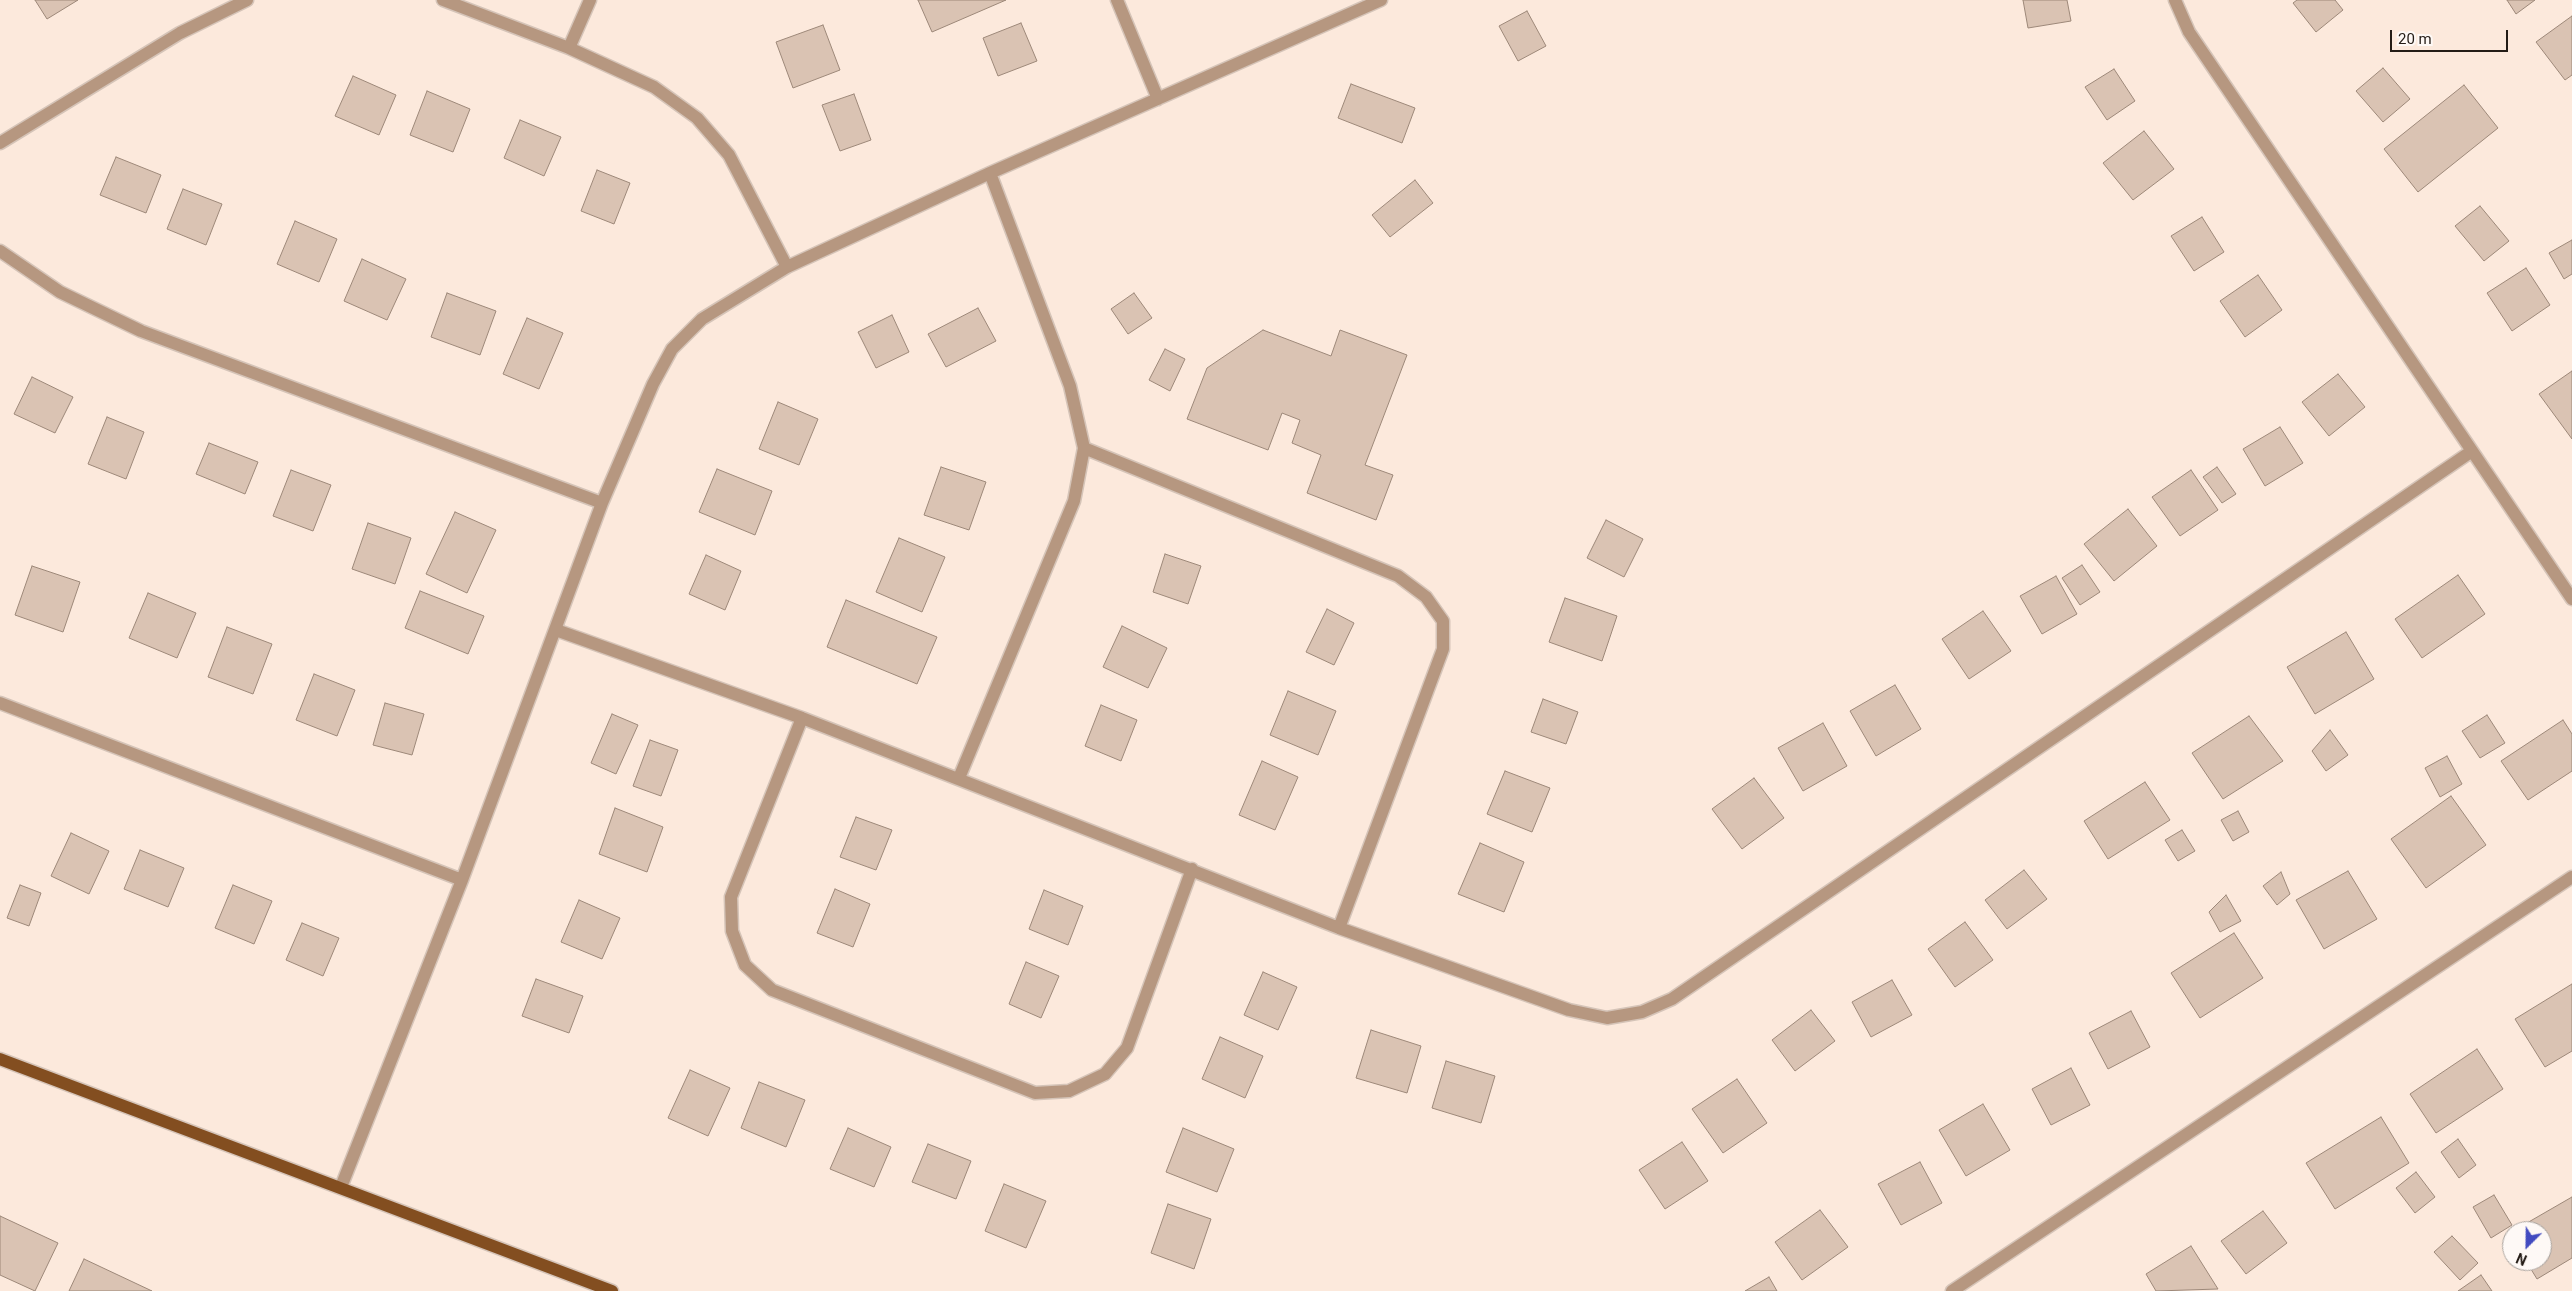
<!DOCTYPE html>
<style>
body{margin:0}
#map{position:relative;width:2572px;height:1291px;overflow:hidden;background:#fce9dc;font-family:Roboto,sans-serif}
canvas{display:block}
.north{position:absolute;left:2502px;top:1221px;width:50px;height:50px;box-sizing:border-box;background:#fef9f6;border:1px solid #a7a19c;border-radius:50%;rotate:203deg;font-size:14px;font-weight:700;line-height:20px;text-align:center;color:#241c16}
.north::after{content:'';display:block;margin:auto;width:18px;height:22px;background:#424bc0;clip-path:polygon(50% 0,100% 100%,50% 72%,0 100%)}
.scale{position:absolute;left:2390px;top:30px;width:118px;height:22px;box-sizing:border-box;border:2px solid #241c16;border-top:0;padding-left:6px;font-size:15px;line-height:18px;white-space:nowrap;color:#241c16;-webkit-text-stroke:4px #fef9f6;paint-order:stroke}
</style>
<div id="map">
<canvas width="2572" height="1291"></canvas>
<div class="north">N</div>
<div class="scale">20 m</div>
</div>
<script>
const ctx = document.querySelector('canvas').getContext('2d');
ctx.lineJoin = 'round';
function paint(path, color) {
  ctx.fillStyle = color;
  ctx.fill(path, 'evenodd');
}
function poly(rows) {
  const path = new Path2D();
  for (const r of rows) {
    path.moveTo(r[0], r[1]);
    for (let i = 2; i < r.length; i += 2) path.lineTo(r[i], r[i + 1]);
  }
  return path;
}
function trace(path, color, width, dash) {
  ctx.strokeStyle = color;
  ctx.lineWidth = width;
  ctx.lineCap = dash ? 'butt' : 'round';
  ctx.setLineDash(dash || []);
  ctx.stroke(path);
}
const building = poly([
 [35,0,78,0,47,19,35,0],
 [918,0,1006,0,932,32,918,0],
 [2023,0,2067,0,2071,21,2028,28,2023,0],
 [2297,0,2335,0,2343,10,2316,32,2293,3,2297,0],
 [2507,0,2535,0,2516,14,2507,0],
 [1527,11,1546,46,1518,61,1499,26,1527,11],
 [2572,16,2572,75,2565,80,2536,42,2572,16],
 [1021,23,1037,61,998,76,983,38,1021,23],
 [823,25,840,70,793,88,776,42,823,25],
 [2383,68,2410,99,2383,122,2356,91,2383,68],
 [2114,69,2135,101,2107,120,2085,87,2114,69],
 [353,76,396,95,379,135,335,116,353,76],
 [1351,84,1415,108,1402,143,1338,118,1351,84],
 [2464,85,2498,128,2418,192,2384,149,2464,85],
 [427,91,470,109,453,152,410,135,427,91],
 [854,94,871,140,840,151,822,105,854,94],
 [520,120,561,137,544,176,504,158,520,120],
 [2144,131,2174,169,2133,200,2103,163,2144,131],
 [116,157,161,175,146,213,100,195,116,157],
 [597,170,630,183,614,224,581,211,597,170],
 [1415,180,1433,203,1390,237,1372,215,1415,180],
 [183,189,222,204,206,245,167,229,183,189],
 [2480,206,2509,241,2484,261,2455,226,2480,206],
 [2202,217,2224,252,2194,271,2171,236,2202,217],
 [295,221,337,239,319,282,277,264,295,221],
 [2572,240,2572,274,2564,279,2549,253,2572,240],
 [362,259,406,279,387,320,344,301,362,259],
 [2526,268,2550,305,2512,331,2487,293,2526,268],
 [2258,275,2282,310,2245,337,2220,301,2258,275],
 [447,293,496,311,480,355,431,337,447,293],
 [1134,293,1152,318,1128,334,1111,309,1134,293],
 [978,308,996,341,946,367,928,334,978,308],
 [892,315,909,352,876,368,858,332,892,315],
 [527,318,563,333,539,389,503,374,527,318],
 [1263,330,1331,356,1340,330,1407,355,1365,465,1393,475,1376,520,1307,493,1321,455,1292,443,1300,420,1282,413,1268,450,1187,419,1207,368,1263,330],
 [1165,349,1185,359,1170,391,1149,380,1165,349],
 [2572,371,2572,439,2539,394,2572,371],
 [2338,374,2365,407,2329,436,2302,402,2338,374],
 [32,377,73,397,55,433,14,414,32,377],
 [778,402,818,419,799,465,759,449,778,402],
 [107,417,144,432,126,479,88,464,107,417],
 [2280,427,2303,463,2265,486,2243,449,2280,427],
 [209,443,258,462,245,494,196,474,209,443],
 [941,467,986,482,969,530,924,515,941,467],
 [2217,467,2236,494,2222,503,2203,477,2217,467],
 [717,469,772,491,755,535,699,512,717,469],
 [291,470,331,485,313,531,273,516,291,470],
 [2191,470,2218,510,2180,536,2152,497,2191,470],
 [2128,509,2157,546,2114,581,2084,544,2128,509],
 [455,512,496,530,467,593,426,574,455,512],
 [1606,520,1643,539,1624,577,1587,558,1606,520],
 [368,523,411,538,395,584,352,569,368,523],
 [899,538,945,557,922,612,876,592,899,538],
 [1165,554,1201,566,1188,604,1153,592,1165,554],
 [706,555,741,571,725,610,689,594,706,555],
 [2082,565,2100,592,2080,605,2062,578,2082,565],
 [32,566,80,582,63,632,15,615,32,566],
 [2458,575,2485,614,2422,658,2395,619,2458,575],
 [2056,576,2077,614,2042,634,2020,596,2056,576],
 [420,591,484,616,468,654,405,628,420,591],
 [148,593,196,613,177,658,129,638,148,593],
 [1565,598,1617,616,1602,661,1549,642,1565,598],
 [846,600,937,637,917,684,827,647,846,600],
 [1327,609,1354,623,1334,665,1306,652,1327,609],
 [1983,611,2011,651,1969,679,1942,639,1983,611],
 [1122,626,1167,648,1148,688,1103,667,1122,626],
 [227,627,272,644,253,694,208,677,227,627],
 [2346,632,2374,679,2315,714,2287,667,2346,632],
 [314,674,355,690,337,736,296,720,314,674],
 [1895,685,1921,729,1876,756,1850,711,1895,685],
 [1288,691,1336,711,1318,755,1270,735,1288,691],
 [1543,699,1578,712,1566,744,1531,732,1543,699],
 [385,703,424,714,412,755,373,745,385,703],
 [1101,705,1137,720,1121,761,1085,746,1101,705],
 [612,714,638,725,616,774,591,763,612,714],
 [2487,715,2505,743,2480,758,2462,731,2487,715],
 [2249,716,2283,761,2223,799,2192,753,2249,716],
 [2563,720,2572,734,2572,771,2528,800,2501,761,2563,720],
 [1823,723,1847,766,1803,791,1778,748,1823,723],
 [2330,730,2348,755,2326,771,2312,751,2330,730],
 [650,740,678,750,661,796,633,786,650,740],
 [2447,756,2462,784,2440,797,2425,768,2447,756],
 [1262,761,1298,777,1275,830,1239,815,1262,761],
 [1505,771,1550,788,1532,832,1487,814,1505,771],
 [1754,778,1784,818,1742,849,1712,809,1754,778],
 [2145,782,2170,820,2108,859,2084,821,2145,782],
 [2451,796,2486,845,2426,888,2391,839,2451,796],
 [615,808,663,827,647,872,599,854,615,808],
 [2238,811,2249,832,2233,841,2221,820,2238,811],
 [856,817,892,830,876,870,840,857,856,817],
 [2182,830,2195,851,2178,861,2165,840,2182,830],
 [71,833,109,851,89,894,51,876,71,833],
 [1480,843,1524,862,1504,912,1458,894,1480,843],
 [140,850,184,868,168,907,124,889,140,850],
 [2024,870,2047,899,2007,929,1985,900,2024,870],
 [2348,871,2377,919,2324,949,2296,900,2348,871],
 [2281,872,2290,894,2277,905,2263,886,2281,872],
 [20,885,41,893,29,926,7,918,20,885],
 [233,885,272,901,254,944,215,928,233,885],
 [835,889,870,904,853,947,817,933,835,889],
 [1044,890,1083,906,1068,945,1029,929,1044,890],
 [2226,895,2241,921,2220,932,2209,912,2226,895],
 [579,900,620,918,602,959,561,942,579,900],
 [1965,922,1993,960,1955,987,1928,949,1965,922],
 [302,923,339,938,323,976,286,960,302,923],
 [2234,933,2263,978,2200,1018,2171,973,2234,933],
 [1026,962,1059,976,1041,1018,1009,1004,1026,962],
 [1263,972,1297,987,1278,1030,1244,1015,1263,972],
 [536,979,583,996,569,1033,522,1016,536,979],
 [1892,980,1912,1015,1871,1037,1852,1002,1892,980],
 [2572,984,2572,1051,2545,1067,2515,1019,2572,984],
 [1811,1010,1835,1041,1795,1071,1772,1040,1811,1010],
 [2131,1011,2150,1047,2108,1069,2089,1033,2131,1011],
 [1371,1030,1421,1046,1407,1093,1356,1078,1371,1030],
 [1220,1037,1263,1056,1245,1098,1202,1079,1220,1037],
 [2477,1049,2503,1089,2436,1133,2410,1094,2477,1049],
 [1446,1061,1495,1076,1481,1123,1432,1108,1446,1061],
 [2071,1068,2090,1105,2051,1125,2032,1089,2071,1068],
 [690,1070,730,1088,708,1136,668,1118,690,1070],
 [1737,1079,1767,1123,1723,1153,1692,1109,1737,1079],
 [759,1082,805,1100,786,1147,741,1128,759,1082],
 [1983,1104,2010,1150,1966,1176,1939,1130,1983,1104],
 [2381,1117,2409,1163,2335,1209,2306,1163,2381,1117],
 [848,1128,891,1147,874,1187,830,1169,848,1128],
 [1183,1128,1234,1149,1217,1192,1166,1172,1183,1128],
 [2458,1139,2476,1165,2459,1178,2441,1152,2458,1139],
 [1682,1142,1708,1181,1665,1209,1639,1170,1682,1142],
 [928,1144,971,1161,956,1199,912,1182,928,1144],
 [1920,1162,1942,1203,1901,1225,1878,1184,1920,1162],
 [2416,1172,2435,1197,2415,1213,2396,1188,2416,1172],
 [1004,1184,1046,1201,1026,1248,985,1231,1004,1184],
 [2494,1195,2512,1225,2491,1238,2473,1207,2494,1195],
 [2572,1197,2572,1258,2537,1279,2526,1261,2542,1261,2542,1231,2513,1231,2572,1197],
 [1168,1204,1211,1219,1194,1269,1151,1253,1168,1204],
 [1820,1210,1848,1247,1802,1280,1775,1242,1820,1210],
 [2263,1211,2287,1243,2246,1274,2221,1241,2263,1211],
 [0,1216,58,1243,35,1291,0,1275,0,1216],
 [2452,1236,2478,1263,2460,1280,2434,1252,2452,1236],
 [2191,1246,2218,1289,2156,1291,2146,1274,2191,1246],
 [84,1259,152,1291,69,1291,84,1259],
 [2481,1275,2492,1291,2458,1291,2481,1275],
 [1769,1277,1777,1291,1745,1291,1769,1277]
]);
const minor = poly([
 [443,0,569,48,654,87,697,118,729,155,787,267],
 [1117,0,1158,99],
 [2175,0,2189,32,2572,599],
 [569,48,590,0],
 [0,143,180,33,247,0],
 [0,251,60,292,141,331,602,503],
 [1084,448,1398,576,1426,597,1443,621,1443,649,1339,928],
 [556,630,802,718,1339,928,1569,1010,1607,1018,1642,1012,1672,999,2472,451],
 [0,703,462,880],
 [802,718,731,897,732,931,745,965,772,990,1035,1093,1069,1091,1105,1074,1127,1048,1192,869],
 [959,778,1074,501,1084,448,1070,386,990,173],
 [341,1187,462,880,602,503,653,384,672,349,702,319,787,267,990,173,1381,0],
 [1952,1291,2572,877]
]);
const major = poly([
 [0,1059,612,1291]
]);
paint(building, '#dac3b3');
trace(building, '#9d8879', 1);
trace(minor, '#d5c4b8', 15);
trace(major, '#d5c4b8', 15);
trace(minor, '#b69780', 12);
trace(major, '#834e20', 12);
</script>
